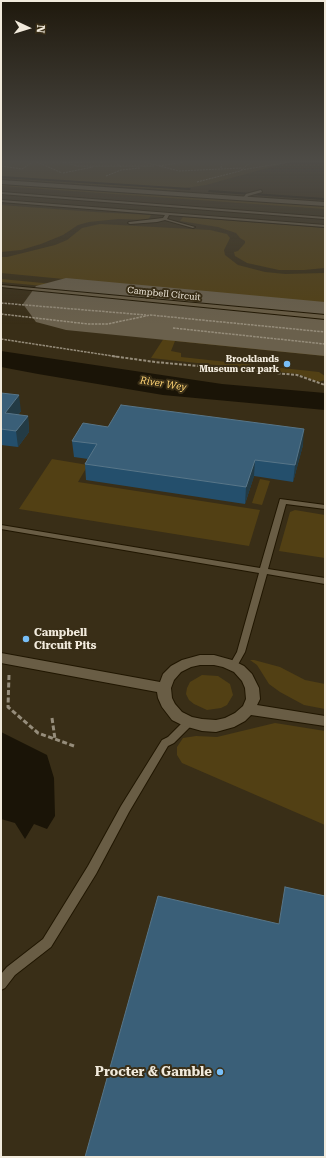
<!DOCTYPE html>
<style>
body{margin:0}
#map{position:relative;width:326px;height:1158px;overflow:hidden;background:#392e17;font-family:"Roboto Serif",serif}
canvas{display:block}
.frame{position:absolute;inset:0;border:2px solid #f1eadc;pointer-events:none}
.north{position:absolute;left:8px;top:8px;width:40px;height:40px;-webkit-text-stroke:3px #392e17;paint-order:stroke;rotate:94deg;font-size:11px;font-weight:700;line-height:16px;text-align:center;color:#f1eadc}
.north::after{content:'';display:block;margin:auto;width:14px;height:18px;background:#f1eadc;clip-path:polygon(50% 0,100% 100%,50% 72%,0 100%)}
</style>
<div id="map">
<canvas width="326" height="1158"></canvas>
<div class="frame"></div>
<div class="north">N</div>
</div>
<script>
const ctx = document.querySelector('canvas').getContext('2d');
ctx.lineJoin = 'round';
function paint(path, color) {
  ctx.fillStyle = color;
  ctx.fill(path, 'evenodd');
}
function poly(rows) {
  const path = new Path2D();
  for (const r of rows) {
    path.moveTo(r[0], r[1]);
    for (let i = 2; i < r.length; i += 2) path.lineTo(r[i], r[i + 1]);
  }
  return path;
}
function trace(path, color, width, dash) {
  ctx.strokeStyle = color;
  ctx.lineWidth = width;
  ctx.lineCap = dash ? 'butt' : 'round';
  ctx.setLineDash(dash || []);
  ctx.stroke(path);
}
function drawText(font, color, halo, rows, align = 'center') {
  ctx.font = font + ' "Roboto Serif",serif';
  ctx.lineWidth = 4;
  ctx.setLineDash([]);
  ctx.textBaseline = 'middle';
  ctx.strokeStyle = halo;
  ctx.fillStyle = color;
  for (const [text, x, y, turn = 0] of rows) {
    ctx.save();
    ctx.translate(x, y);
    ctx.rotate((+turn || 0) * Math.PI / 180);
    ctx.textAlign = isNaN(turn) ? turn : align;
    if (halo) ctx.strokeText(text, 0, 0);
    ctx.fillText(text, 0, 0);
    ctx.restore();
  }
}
const green = poly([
 [1,162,290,162,206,185,172,190,1,178],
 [1,183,325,206,325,209,1,186],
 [1,205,95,212,151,215,148,220,118,219,89,222,78,225,63,235,41,244,21,250,1,252],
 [183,217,325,228,325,268,304,270,279,270,247,263,235,256,234,252,238,251,245,243,245,241,240,238,236,233,218,227,180,221],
 [100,224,210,230,227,234,230,238,224,250,225,255,238,265,265,272,285,274,325,273,325,304,1,273,1,257,7,257,55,245,67,240,82,228],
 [1,279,325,310,325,313,1,282],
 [166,335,325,353,325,356,175,341,171,351,181,353,181,357,319,372,325,376,325,380,318,382,298,374,151,358],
 [52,459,88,465,78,482,260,510,249,546,19,509],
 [260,479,270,481,262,505,252,503],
 [295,510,325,515,325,558,279,551,290,512],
 [250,660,254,660,280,667,305,680,325,684,325,709,304,705,280,692,269,684,257,665],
 [202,675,218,676,230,684,233,695,227,705,221,708,207,710,194,704,189,700,186,694,187,688,190,682],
 [275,723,325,731,325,825,182,763,177,755,177,747,183,738,196,736,217,737]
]);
const water = poly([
 [1,351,222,384,325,393,325,410,163,395,38,374,1,367],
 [1,732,47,755,54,778,55,816,47,829,34,824,25,839,15,823,1,819]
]);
const stream = poly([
 [1,176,190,188,191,189,190,190,1,178,1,176],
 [209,190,325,198,325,200,208,192,209,190]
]);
const runway = poly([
 [66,278,325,302,325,356,66,330,36,322,23,304,36,286,66,278]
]);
const pathFar3 = poly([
 [37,162,62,173],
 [63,162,77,166,154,166],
 [115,162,121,167],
 [144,162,179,171,242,168],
 [41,163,108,162],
 [1,166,22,169],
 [159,166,184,162],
 [221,168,222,162],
 [22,169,33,162],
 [241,170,289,162],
 [63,173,93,167],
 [106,176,121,170,140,168],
 [197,182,240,171,251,162]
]);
const pathFar2 = poly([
 [1,303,146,315],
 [1,314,88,324,108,324,150,315,325,332],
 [173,328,325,344],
 [1,339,119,357]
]);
const pathFar1 = poly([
 [112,356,155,362,297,375,325,385]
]);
const path = poly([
 [9,675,8,707,38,733,74,746],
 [52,718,55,739]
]);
const lane = poly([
 [261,190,262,192,248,196,246,199,243,198,246,194,261,190],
 [1,192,325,217,325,219,1,194,1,192],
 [1,200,325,225,325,227,169,215,167,219,170,220,195,227,193,228,165,220,157,222,130,224,128,223,129,222,163,218,165,215,1,202,1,200],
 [1,285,325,315,325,319,1,287,1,285],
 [280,499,325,505,325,509,286,504,268,569,325,578,325,584,267,574,245,652,236,668,233,669,230,668,229,666,237,652,259,573,1,529,1,525,260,568,280,499],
 [189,718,192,719,194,722,192,725,174,743,168,746,129,812,96,874,51,947,15,975,5,988,1,990,1,974,7,967,43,939,88,866,121,806,162,740,168,737,186,719,189,718]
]);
const street = poly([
 [1,180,325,202,325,206,1,184,1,180],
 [1,653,160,682,163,674,171,666,182,660,200,655,214,655,232,660,244,666,252,674,259,688,260,699,257,705,325,716,325,726,251,715,245,721,234,727,216,732,202,731,184,726,172,720,162,707,158,698,157,692,1,663,1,653],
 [200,665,214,665,223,667,234,672,242,681,245,688,246,699,243,706,235,713,225,718,216,720,202,719,192,717,182,712,175,704,172,698,171,688,174,680,181,672,191,667,200,665]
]);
const wall = poly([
 [1,393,21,411,18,415,28,416,29,432,18,447,1,445],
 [108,427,303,445,293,482,254,476,245,504,86,480,85,464,88,459,74,457,72,441]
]);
const shadedWall = poly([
 [19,395,21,411,7,429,5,413],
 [28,416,29,432,18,447,16,431],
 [304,429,303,445,293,482,295,465],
 [255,460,254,476,245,504,246,487]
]);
const building = poly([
 [1,393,19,395,5,413,28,416,16,431,1,429,1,393],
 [121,405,304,429,295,465,255,460,246,487,85,464,97,444,72,441,83,423,108,427,121,405],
 [285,887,325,896,325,1157,85,1157,158,896,279,924,285,887]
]);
const markers = [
 [287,364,4,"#78bff8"],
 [26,639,4,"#78bff8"],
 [220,1072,4,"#78bff8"]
];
const farStreetnames = [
 ["Campbell Circuit",164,294,6]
];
const farPoinames = [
 ["Brooklands",279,359],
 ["Museum car park",279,369]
];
const farWaternames = [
 ["River Wey",163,384,9]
];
const poiNames = [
 ["Campbell",34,633],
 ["Circuit Pits",34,646]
];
const nearPoinames = [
 ["Procter & Gamble",212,1072]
];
paint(green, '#524014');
paint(water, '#1a1407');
paint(stream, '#1a1407');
paint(runway, '#6a604c');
trace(lane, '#201601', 2);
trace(street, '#201601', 2);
trace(pathFar3, '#968d7b', 1, [2, 1]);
trace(pathFar2, '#968d7b', 1.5, [2.5, 1]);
trace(pathFar1, '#968d7b', 2, [3, 1.5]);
trace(path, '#968d7b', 3, [5, 2.5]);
paint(lane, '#695d45');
paint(street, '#695d45');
paint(wall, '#244f6c');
paint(shadedWall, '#233b45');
paint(building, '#3a5f78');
trace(building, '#577588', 1);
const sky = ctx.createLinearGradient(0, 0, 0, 324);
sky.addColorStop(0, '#1f190d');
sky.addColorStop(0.5, '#4e4c47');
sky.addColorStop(1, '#4e4c4700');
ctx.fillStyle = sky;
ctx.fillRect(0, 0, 326, 324);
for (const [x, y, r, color] of markers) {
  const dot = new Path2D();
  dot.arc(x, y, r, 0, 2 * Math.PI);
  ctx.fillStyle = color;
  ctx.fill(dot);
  trace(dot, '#392e17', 1.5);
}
drawText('9px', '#f1eadc', '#392e17', farStreetnames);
drawText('bold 9px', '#f1eadc', '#392e17', farPoinames, 'right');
drawText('italic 10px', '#ffd474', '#392e17', farWaternames);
drawText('bold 11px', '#f1eadc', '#392e17', poiNames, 'left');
drawText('bold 13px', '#f1eadc', '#392e17', nearPoinames, 'right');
</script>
